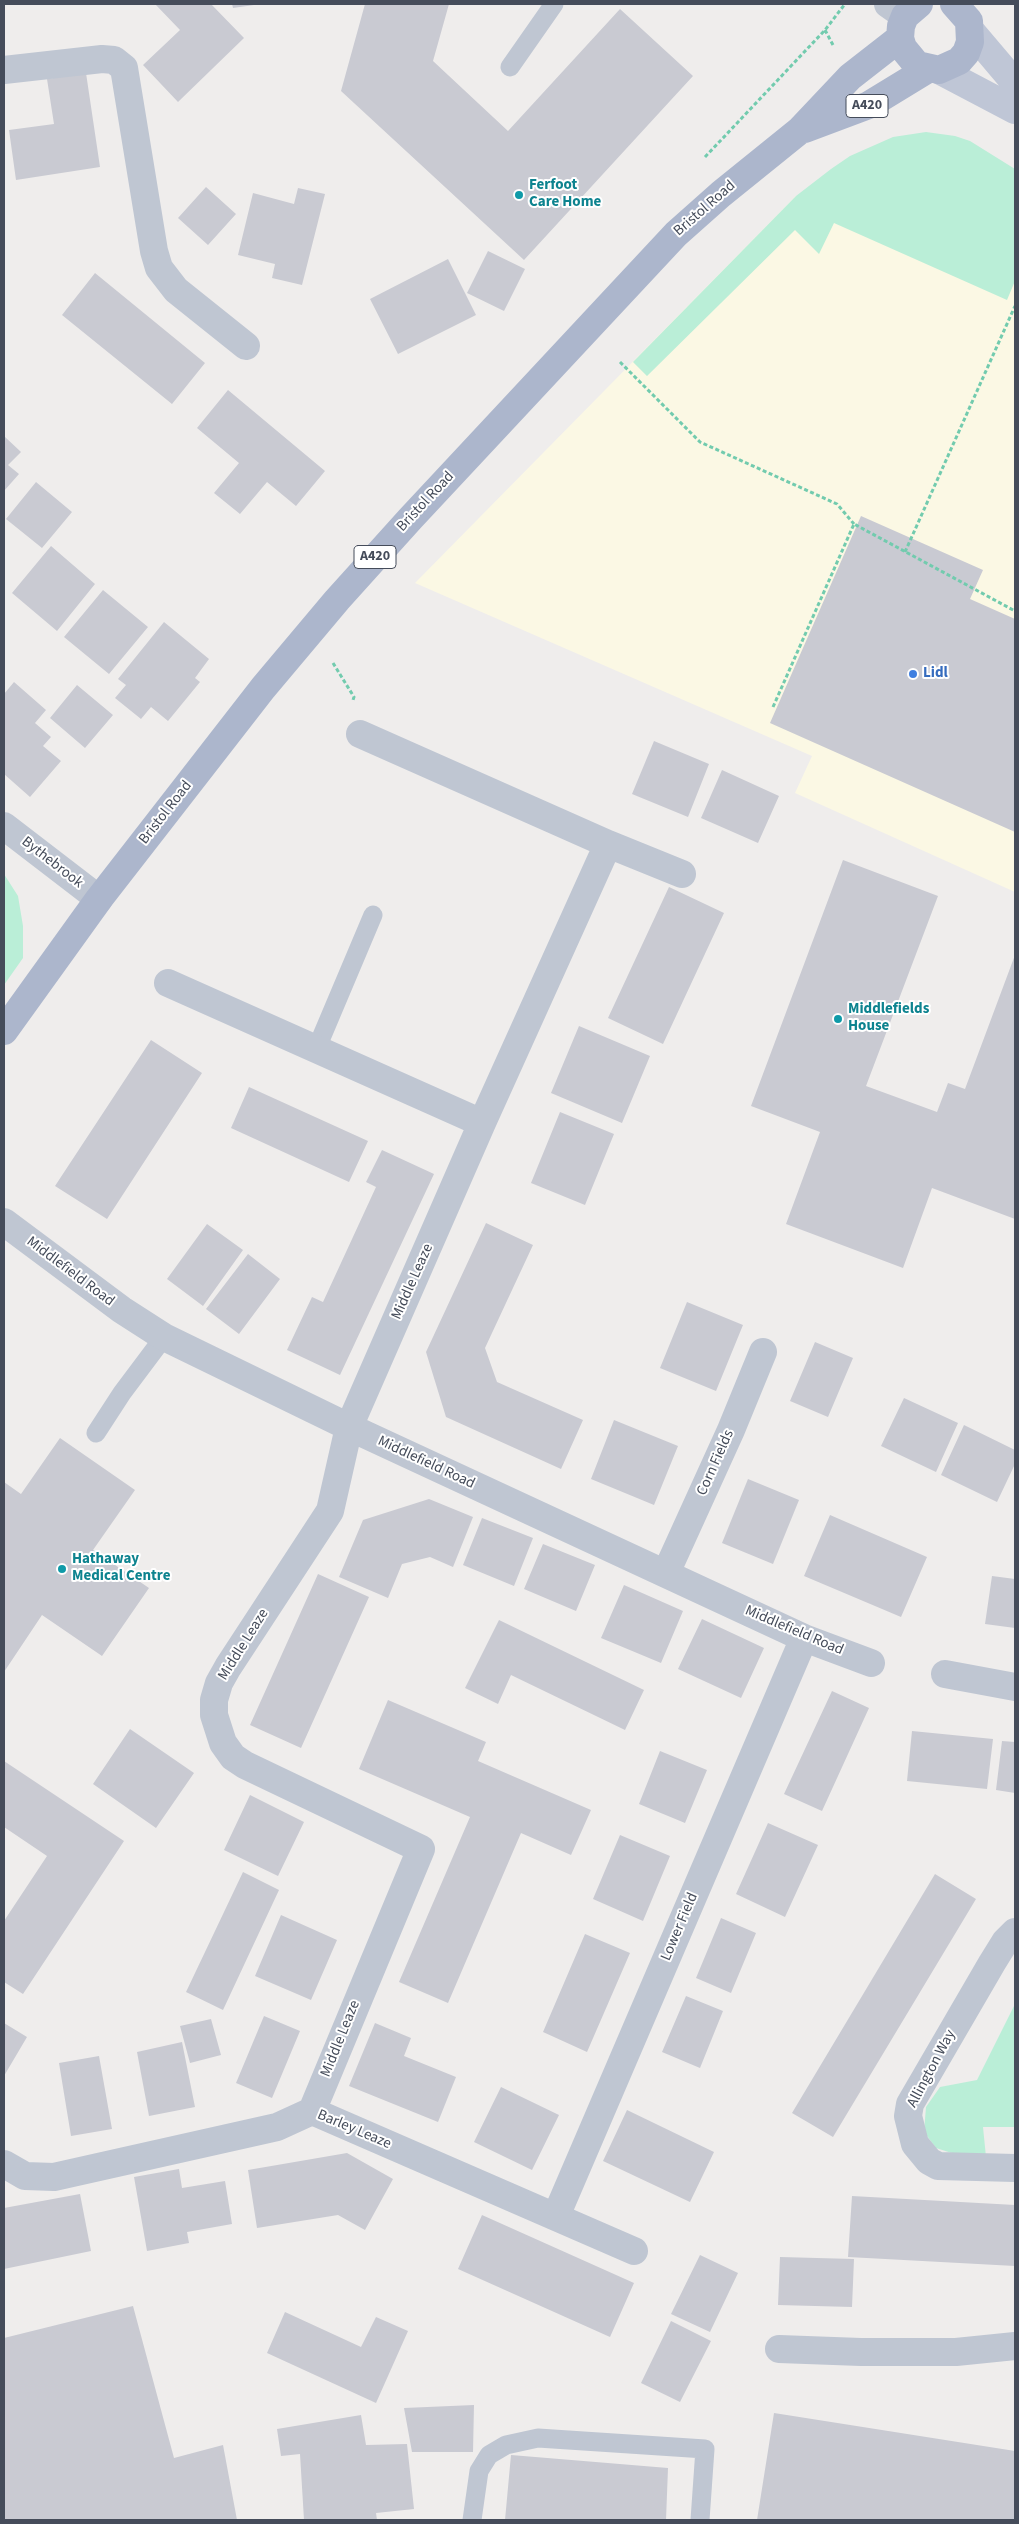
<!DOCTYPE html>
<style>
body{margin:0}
#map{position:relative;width:1019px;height:2524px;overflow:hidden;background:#efedec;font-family:"Source Sans 3",sans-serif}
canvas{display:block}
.frame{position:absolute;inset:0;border:5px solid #454c5a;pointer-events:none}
</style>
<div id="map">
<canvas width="1019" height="2524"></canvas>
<div class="frame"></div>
</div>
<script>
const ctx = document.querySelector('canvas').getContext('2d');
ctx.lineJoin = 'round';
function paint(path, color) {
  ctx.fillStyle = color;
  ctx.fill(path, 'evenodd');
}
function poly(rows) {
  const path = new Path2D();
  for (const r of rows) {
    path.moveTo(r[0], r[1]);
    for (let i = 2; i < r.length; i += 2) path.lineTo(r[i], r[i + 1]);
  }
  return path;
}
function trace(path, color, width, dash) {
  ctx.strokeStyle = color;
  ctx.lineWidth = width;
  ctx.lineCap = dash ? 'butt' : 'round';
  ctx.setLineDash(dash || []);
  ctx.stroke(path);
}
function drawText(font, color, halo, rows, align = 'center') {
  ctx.font = font + ' "Source Sans 3",sans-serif';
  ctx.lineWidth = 4;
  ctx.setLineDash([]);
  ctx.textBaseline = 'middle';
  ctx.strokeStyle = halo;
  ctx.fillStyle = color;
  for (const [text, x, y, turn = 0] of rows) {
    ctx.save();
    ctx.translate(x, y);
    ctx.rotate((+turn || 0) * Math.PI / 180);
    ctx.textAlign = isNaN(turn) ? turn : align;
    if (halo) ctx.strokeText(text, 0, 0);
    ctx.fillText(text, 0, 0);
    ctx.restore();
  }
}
const commercial = poly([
 [796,196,927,237,1015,281,1015,892,795,793,812,756,415,583]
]);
const green = poly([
 [926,132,955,136,970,141,1015,169,1015,281,1007,300,834,223,819,254,795,230,647,376,633,362,796,196,831,169,850,156,893,137],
 [4,874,18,896,23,926,23,958,4,985],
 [1015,2004,1015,2127,983,2127,986,2157,958,2155,936,2148,924,2132,926,2107,940,2087,977,2080]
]);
const building = poly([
 [155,4,211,4,244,38,178,102,143,65,180,30],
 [232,4,254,4,254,5,233,8],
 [365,4,449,4,433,61,508,131,620,9,693,76,524,260,341,91],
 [86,73,100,167,16,180,9,130,54,124,47,79],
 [206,187,236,214,208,245,178,218],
 [298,188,325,194,302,285,272,278,275,264,238,255,253,193,294,204],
 [488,251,525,269,504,311,467,293],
 [448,259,476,315,398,354,370,299],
 [95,273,205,363,172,404,62,315],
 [228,390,325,471,296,506,267,482,240,514,214,493,239,463,197,428],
 [4,436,21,452,8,465,19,474,4,491],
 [36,482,72,512,42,548,6,519],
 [861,516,983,570,970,599,1015,619,1015,832,770,723],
 [51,546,95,584,57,631,12,593],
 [103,590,148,627,109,674,64,637],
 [164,622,209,659,195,678,200,682,168,721,151,707,141,719,115,698,126,685,118,679],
 [14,682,46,710,35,723,51,737,43,746,61,761,30,797,4,774,4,694],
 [77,685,113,715,85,748,50,718],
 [654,741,709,764,688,817,632,794],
 [722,770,779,796,758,843,701,818],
 [843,860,938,896,866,1086,937,1112,948,1083,965,1089,1015,955,1015,1219,932,1188,903,1268,786,1224,820,1132,751,1106],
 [669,887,724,913,663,1044,608,1018],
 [579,1026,650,1056,622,1123,551,1093],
 [151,1040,202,1073,107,1219,55,1186],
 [249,1087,368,1141,349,1182,231,1128],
 [560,1112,614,1134,585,1205,531,1183],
 [382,1150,434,1174,340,1375,287,1350,312,1297,323,1302,376,1187,366,1182],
 [486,1223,533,1245,485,1348,497,1382,583,1420,561,1469,446,1417,426,1352],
 [207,1224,243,1250,203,1306,167,1279],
 [248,1254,280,1279,239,1334,206,1309],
 [687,1302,743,1325,716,1391,660,1368],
 [815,1342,853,1358,828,1417,790,1401],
 [904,1398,958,1423,936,1472,881,1446],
 [614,1420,678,1446,654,1505,591,1479],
 [964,1425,1015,1450,1015,1464,997,1502,941,1475],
 [60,1438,135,1490,93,1550,149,1588,102,1656,42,1615,4,1672,4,1482,21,1494],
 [748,1479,799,1500,773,1564,722,1543],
 [429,1499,473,1517,453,1567,430,1557,402,1564,388,1598,339,1577,363,1520],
 [830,1515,927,1557,901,1617,804,1576],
 [482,1518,533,1538,514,1586,463,1565],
 [543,1544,595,1565,576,1611,524,1589],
 [318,1574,369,1597,301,1748,250,1725],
 [992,1576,1015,1579,1015,1628,985,1624],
 [624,1585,683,1611,661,1663,601,1638],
 [702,1619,764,1648,741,1698,678,1669],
 [499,1620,644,1690,625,1730,511,1675,498,1704,465,1688],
 [832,1691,869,1708,822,1811,784,1794],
 [388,1700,486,1742,478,1761,591,1810,571,1855,521,1833,448,2003,399,1982,470,1817,359,1769],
 [130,1729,194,1773,156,1828,93,1784],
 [912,1731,993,1739,987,1789,907,1781],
 [1002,1741,1015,1742,1015,1793,996,1790],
 [660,1751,707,1770,685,1823,639,1804],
 [4,1761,124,1841,23,1994,4,1982,4,1921,47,1856,4,1827],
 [250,1795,304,1822,278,1876,224,1850],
 [768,1823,818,1845,785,1917,736,1894],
 [620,1835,670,1856,643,1921,593,1899],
 [243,1872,279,1890,223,2010,186,1992],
 [935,1874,976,1899,833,2137,792,2113],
 [281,1915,337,1940,311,2000,255,1976],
 [721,1918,756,1933,731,1993,696,1978],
 [585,1934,630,1953,587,2052,543,2032],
 [686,1996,723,2011,700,2068,662,2052],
 [264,2016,300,2031,272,2098,236,2083],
 [211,2019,221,2055,190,2063,180,2026],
 [4,2023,27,2037,4,2076],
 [375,2023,411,2038,404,2056,456,2077,438,2122,349,2086],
 [182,2042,195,2107,149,2116,137,2052],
 [99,2056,112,2129,71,2136,59,2063],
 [501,2087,559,2115,532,2170,474,2142],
 [627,2110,714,2152,690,2202,603,2161],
 [347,2153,393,2179,365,2230,338,2215,257,2228,248,2170],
 [179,2169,182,2188,225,2181,232,2224,187,2232,189,2243,147,2251,134,2177],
 [80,2194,91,2251,4,2269,4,2208],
 [852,2196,1015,2205,1015,2266,848,2257],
 [482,2215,634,2283,610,2337,458,2269],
 [700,2255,738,2273,710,2332,671,2314],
 [780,2257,854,2259,852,2307,778,2305],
 [133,2306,174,2458,223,2445,237,2520,4,2520,4,2338],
 [285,2312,361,2347,376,2317,408,2331,376,2403,267,2353],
 [671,2321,711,2341,680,2402,641,2383],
 [474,2405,473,2452,412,2452,404,2408],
 [774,2413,1015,2451,1015,2520,757,2520],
 [361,2415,366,2445,407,2444,414,2509,376,2513,377,2520,304,2520,300,2454,281,2456,277,2429],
 [511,2455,668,2468,666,2520,505,2520]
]);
const path = poly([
 [825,30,833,45],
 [705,157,825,30,845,4],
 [620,362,700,442,837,504,854,524],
 [905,552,1015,306],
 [333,663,354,697,353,700],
 [773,707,854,524,1015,611]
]);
const lane = poly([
 [510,67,554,4],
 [316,1050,373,915],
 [96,1433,122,1393,164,1337],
 [472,2520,479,2471,489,2455,506,2445,538,2438,705,2449,700,2520]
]);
const street = poly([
 [888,4,905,16],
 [4,70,102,59,114,60,124,68,154,251,159,268,176,290,246,346],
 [4,826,99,899],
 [608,844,682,874],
 [168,983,482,1123],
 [4,1222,122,1310,164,1337,349,1427,804,1638,871,1663],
 [666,1573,731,1430,763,1352],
 [945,1674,1015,1687],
 [1015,1932,1005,1942,992,1963,910,2104,908,2116,915,2144,929,2161,938,2166,1015,2168],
 [312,2111,421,1849,245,1765,233,1757,223,1743,214,1715,214,1700,219,1683,228,1667,330,1511,349,1427,482,1123,608,844,360,734],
 [4,2164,25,2176,54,2177,277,2127,312,2111,634,2251],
 [556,2216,804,1638],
 [779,2349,861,2352,956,2352,1015,2346]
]);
const secondary = poly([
 [971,31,1015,83],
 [939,70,1015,110]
]);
const primary = poly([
 [919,4,905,16,901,26,900,38,903,48,917,65,939,70,959,61,966,53,970,42,969,21,954,4],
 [805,129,869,105,928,69],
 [4,1031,99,899,263,688,337,600,410,519,676,234,721,194,799,131,850,77,900,38]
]);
const markers = [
 [519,195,5,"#0f9aa8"],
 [913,674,5,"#3f7fe0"],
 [838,1019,5,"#0f9aa8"],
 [62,1569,5,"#0f9aa8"]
];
const shields = [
 [867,106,42],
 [375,557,42]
];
const shieldNames = [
 ["A420",867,106],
 ["A420",375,557]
];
const cultureNames = [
 ["Ferfoot",529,186],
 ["Care Home",529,203],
 ["Middlefields",848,1010],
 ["House",848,1027],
 ["Hathaway",72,1560],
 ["Medical Centre",72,1577]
];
const streetNames = [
 ["Bristol Road",705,209,-41],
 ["Bristol Road",426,502,-47],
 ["Bristol Road",166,813,-52],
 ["Bythebrook",52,863,38],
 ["Middlefield Road",70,1272,37],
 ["Middle Leaze",413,1282,-66],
 ["Middlefield Road",426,1463,25],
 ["Corn Fields",716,1463,-66],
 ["Middlefield Road",794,1631,23],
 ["Middle Leaze",244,1645,-58],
 ["Lower Field",680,1927,-67],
 ["Middle Leaze",341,2039,-68],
 ["Allington Way",932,2069,-62],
 ["Barley Leaze",354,2130,23]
];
const shopNames = [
 ["Lidl",923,674]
];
paint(commercial, '#fbf8e4');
paint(green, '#baeed7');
paint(building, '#c9cad2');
trace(path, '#72cbae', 3, [4, 2.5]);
trace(lane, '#bfc6d2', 19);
trace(street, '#bfc6d2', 28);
trace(secondary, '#bfc6d6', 28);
trace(primary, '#acb6cc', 28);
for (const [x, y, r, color] of markers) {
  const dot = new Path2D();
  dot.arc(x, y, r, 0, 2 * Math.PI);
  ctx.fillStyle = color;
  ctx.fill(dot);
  trace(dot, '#fff', 2);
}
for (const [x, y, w] of shields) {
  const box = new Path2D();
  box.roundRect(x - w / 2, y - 11.5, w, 23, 4);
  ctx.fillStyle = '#fff';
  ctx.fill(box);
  trace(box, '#454c5a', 1);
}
drawText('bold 14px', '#454c5a', null, shieldNames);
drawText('bold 15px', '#0d838f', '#fff', cultureNames, 'left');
drawText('15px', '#454c5a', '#fff', streetNames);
drawText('bold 15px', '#366cbe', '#fff', shopNames, 'left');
</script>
